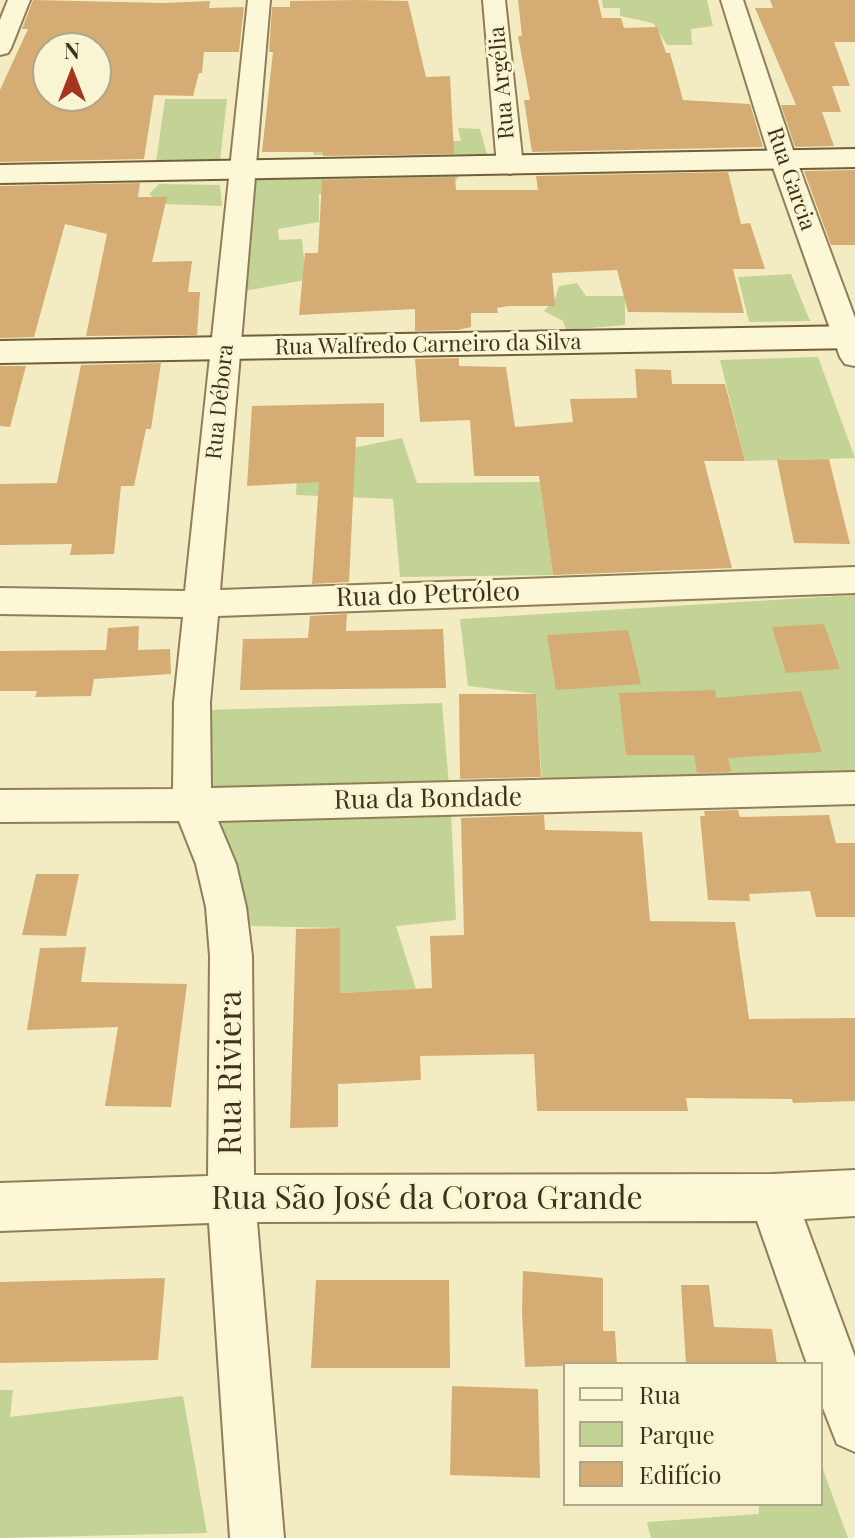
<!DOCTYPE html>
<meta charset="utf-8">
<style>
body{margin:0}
#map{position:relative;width:855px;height:1538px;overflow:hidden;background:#f3ecc3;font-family:"Playfair Display",serif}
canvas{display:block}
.legend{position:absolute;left:563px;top:1362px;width:260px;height:144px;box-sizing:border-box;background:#f9f5d3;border:2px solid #aea78a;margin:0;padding:10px 14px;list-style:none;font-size:24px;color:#3e321d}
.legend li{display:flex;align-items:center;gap:16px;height:40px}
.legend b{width:40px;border:2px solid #aea78a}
.north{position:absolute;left:32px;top:32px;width:80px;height:80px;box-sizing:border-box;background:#f9f5d3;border:2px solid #aea78a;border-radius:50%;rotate:0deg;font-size:22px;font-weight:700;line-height:32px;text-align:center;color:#3e321d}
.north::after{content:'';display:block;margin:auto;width:28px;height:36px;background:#a63520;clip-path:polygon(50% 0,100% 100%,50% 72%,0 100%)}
</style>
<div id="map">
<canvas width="855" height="1538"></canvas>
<ul class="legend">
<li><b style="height:10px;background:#fcf7d7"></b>Rua</li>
<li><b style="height:22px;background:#c2d395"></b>Parque</li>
<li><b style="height:22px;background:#d5ac74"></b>Edifício</li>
</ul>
<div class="north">N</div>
</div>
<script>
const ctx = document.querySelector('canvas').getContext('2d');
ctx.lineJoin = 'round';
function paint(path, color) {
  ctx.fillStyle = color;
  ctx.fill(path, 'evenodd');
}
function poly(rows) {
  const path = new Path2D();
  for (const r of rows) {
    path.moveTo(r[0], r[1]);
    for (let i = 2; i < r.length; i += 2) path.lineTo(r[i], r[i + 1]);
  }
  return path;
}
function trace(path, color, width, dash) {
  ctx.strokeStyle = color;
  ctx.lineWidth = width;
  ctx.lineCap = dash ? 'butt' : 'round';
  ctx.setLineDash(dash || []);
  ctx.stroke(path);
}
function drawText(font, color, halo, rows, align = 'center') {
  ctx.font = font + ' "Playfair Display",serif';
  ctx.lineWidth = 6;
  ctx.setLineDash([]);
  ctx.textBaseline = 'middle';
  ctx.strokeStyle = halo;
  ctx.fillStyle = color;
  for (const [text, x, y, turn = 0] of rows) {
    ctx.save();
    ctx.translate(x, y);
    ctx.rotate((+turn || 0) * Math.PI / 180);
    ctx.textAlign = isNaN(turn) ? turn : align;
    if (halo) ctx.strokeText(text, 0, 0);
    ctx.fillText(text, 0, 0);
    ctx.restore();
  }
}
const green = poly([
 [602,0,707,0,713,26,691,29,692,45,667,45,653,23,620,16,620,8,603,8],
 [165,99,227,99,220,161,156,162],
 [458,128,480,129,487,154,314,155,311,143,461,141],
 [461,174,451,186,319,194,319,222,278,229,279,240,302,239,306,280,238,292,251,178],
 [159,184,220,185,222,206,164,204,149,194],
 [791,274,810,321,749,322,738,277],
 [577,283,586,296,625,296,625,325,566,330,563,321,544,311,555,299,559,286],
 [818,357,855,458,745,461,720,360],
 [402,438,417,483,540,482,553,575,400,577,393,499,296,495,298,459],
 [855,595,855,777,542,783,536,694,468,686,460,619],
 [442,703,449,785,208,791,206,710],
 [451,811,456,920,396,926,416,989,340,993,340,928,251,926,234,872,212,817],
 [0,1390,13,1390,10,1417,183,1396,207,1533,0,1538],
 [821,1464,848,1538,651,1538,647,1522,759,1514,759,1504,821,1504]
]);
const building = poly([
 [33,0,164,3,210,1,209,8,244,7,239,52,204,52,202,73,199,73,193,96,154,95,144,159,0,162,0,90,28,29,22,29],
 [48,48,96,48,96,96,48,96],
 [359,0,408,1,426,77,450,76,454,154,323,156,323,152,262,152,273,52,269,52,272,7,290,7,290,1],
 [518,0,598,0,602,18,621,18,624,28,657,27,666,53,670,53,683,100,750,104,763,147,532,152,524,100,530,100,518,36,522,36],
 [770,0,855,0,855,42,834,42,850,86,832,86,841,112,822,112,834,146,795,147,781,105,796,105,755,8,773,8],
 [855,170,855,245,831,245,804,171],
 [728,172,741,224,750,223,765,269,733,269,744,313,628,312,617,270,552,273,555,306,508,306,497,308,498,313,471,313,471,327,458,330,415,331,415,309,299,315,305,253,318,253,322,180,455,177,456,190,538,190,536,176],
 [140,183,138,197,167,197,152,262,192,261,188,292,200,292,197,335,86,336,107,234,65,224,34,337,0,338,0,186],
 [459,358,459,366,506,367,515,427,573,422,570,399,637,398,635,369,671,370,672,384,725,384,745,461,704,461,732,568,553,575,539,476,474,476,470,420,420,422,415,359],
 [161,363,151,429,146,429,134,486,121,486,114,554,70,555,72,544,0,545,0,484,57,483,81,365],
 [0,366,26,366,10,427,0,426],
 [384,403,384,437,356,437,349,582,312,584,319,482,247,486,252,406],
 [829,459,850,544,794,543,777,460],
 [347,614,346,631,443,629,446,688,240,690,243,639,308,638,310,616],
 [824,624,840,669,786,673,772,627],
 [139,626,138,650,170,649,171,674,94,679,91,696,35,697,37,691,0,691,0,651,106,650,108,628],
 [628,630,641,684,556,690,547,635],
 [715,690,716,698,801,691,822,752,728,758,731,772,697,773,694,755,626,755,619,693],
 [459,694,536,694,541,777,460,779],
 [738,810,740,817,829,815,836,843,855,843,855,917,816,917,810,891,749,894,750,901,708,900,700,816,705,816,704,811],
 [544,815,545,830,642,832,650,921,735,922,749,1019,855,1018,855,1101,793,1103,792,1099,686,1098,688,1111,537,1111,534,1054,420,1056,421,1080,338,1084,338,1127,290,1128,296,929,340,928,340,993,432,988,430,936,464,935,461,818],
 [36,874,79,874,66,936,22,935],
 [86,947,81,982,187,984,171,1107,105,1106,118,1027,27,1030,40,948],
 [523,1271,603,1278,603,1331,615,1331,617,1364,525,1367,522,1312],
 [165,1278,158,1360,0,1363,0,1282],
 [316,1280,449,1280,450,1368,311,1368],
 [681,1285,709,1285,714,1327,772,1329,777,1364,686,1364],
 [452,1386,538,1389,540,1478,450,1475]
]);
const minor = poly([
 [8,0,30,0,11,48,8,53,0,55,0,20,8,0],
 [248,0,270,0,220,590,855,567,855,593,218,616,210,702,211,788,855,772,855,804,218,821,236,864,246,907,252,956,254,1175,772,1174,855,1170,855,1216,804,1219,855,1357,855,1452,837,1444,821,1403,821,1364,807,1364,757,1221,257,1222,284,1538,230,1538,209,1223,0,1231,0,1183,208,1176,210,956,206,907,196,864,179,821,0,822,0,790,173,789,174,702,183,617,0,614,0,588,185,591,248,0],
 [483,0,505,0,523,166,519,171,510,174,501,171,497,166,483,0],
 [721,0,743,0,796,159,855,318,855,366,845,364,840,357,770,159,721,0]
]);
const secondary = poly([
 [855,149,855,167,0,183,0,165,855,149],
 [855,326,855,348,0,363,0,341,855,326]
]);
const farStreetnames = [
 ["Rua Argélia",502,83,-95],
 ["Rua Garcia",791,179,71],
 ["Rua Walfredo Carneiro da Silva",428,345,-1],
 ["Rua Débora",220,402,-84]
];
const streetNames = [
 ["Rua do Petróleo",428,595,-2],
 ["Rua da Bondade",428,799,-1]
];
const nearStreetnames = [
 ["Rua Riviera",231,1073,-90],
 ["Rua São José da Coroa Grande",427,1199]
];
paint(green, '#c2d395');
paint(building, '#d5ac74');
trace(minor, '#907e57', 4);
trace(secondary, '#725f3a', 4);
paint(minor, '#fcf7d7');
paint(secondary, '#fcf7d7');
drawText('22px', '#3e321d', '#f9f5d3', farStreetnames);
drawText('26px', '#3e321d', '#f9f5d3', streetNames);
drawText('32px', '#3e321d', '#f9f5d3', nearStreetnames);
</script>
